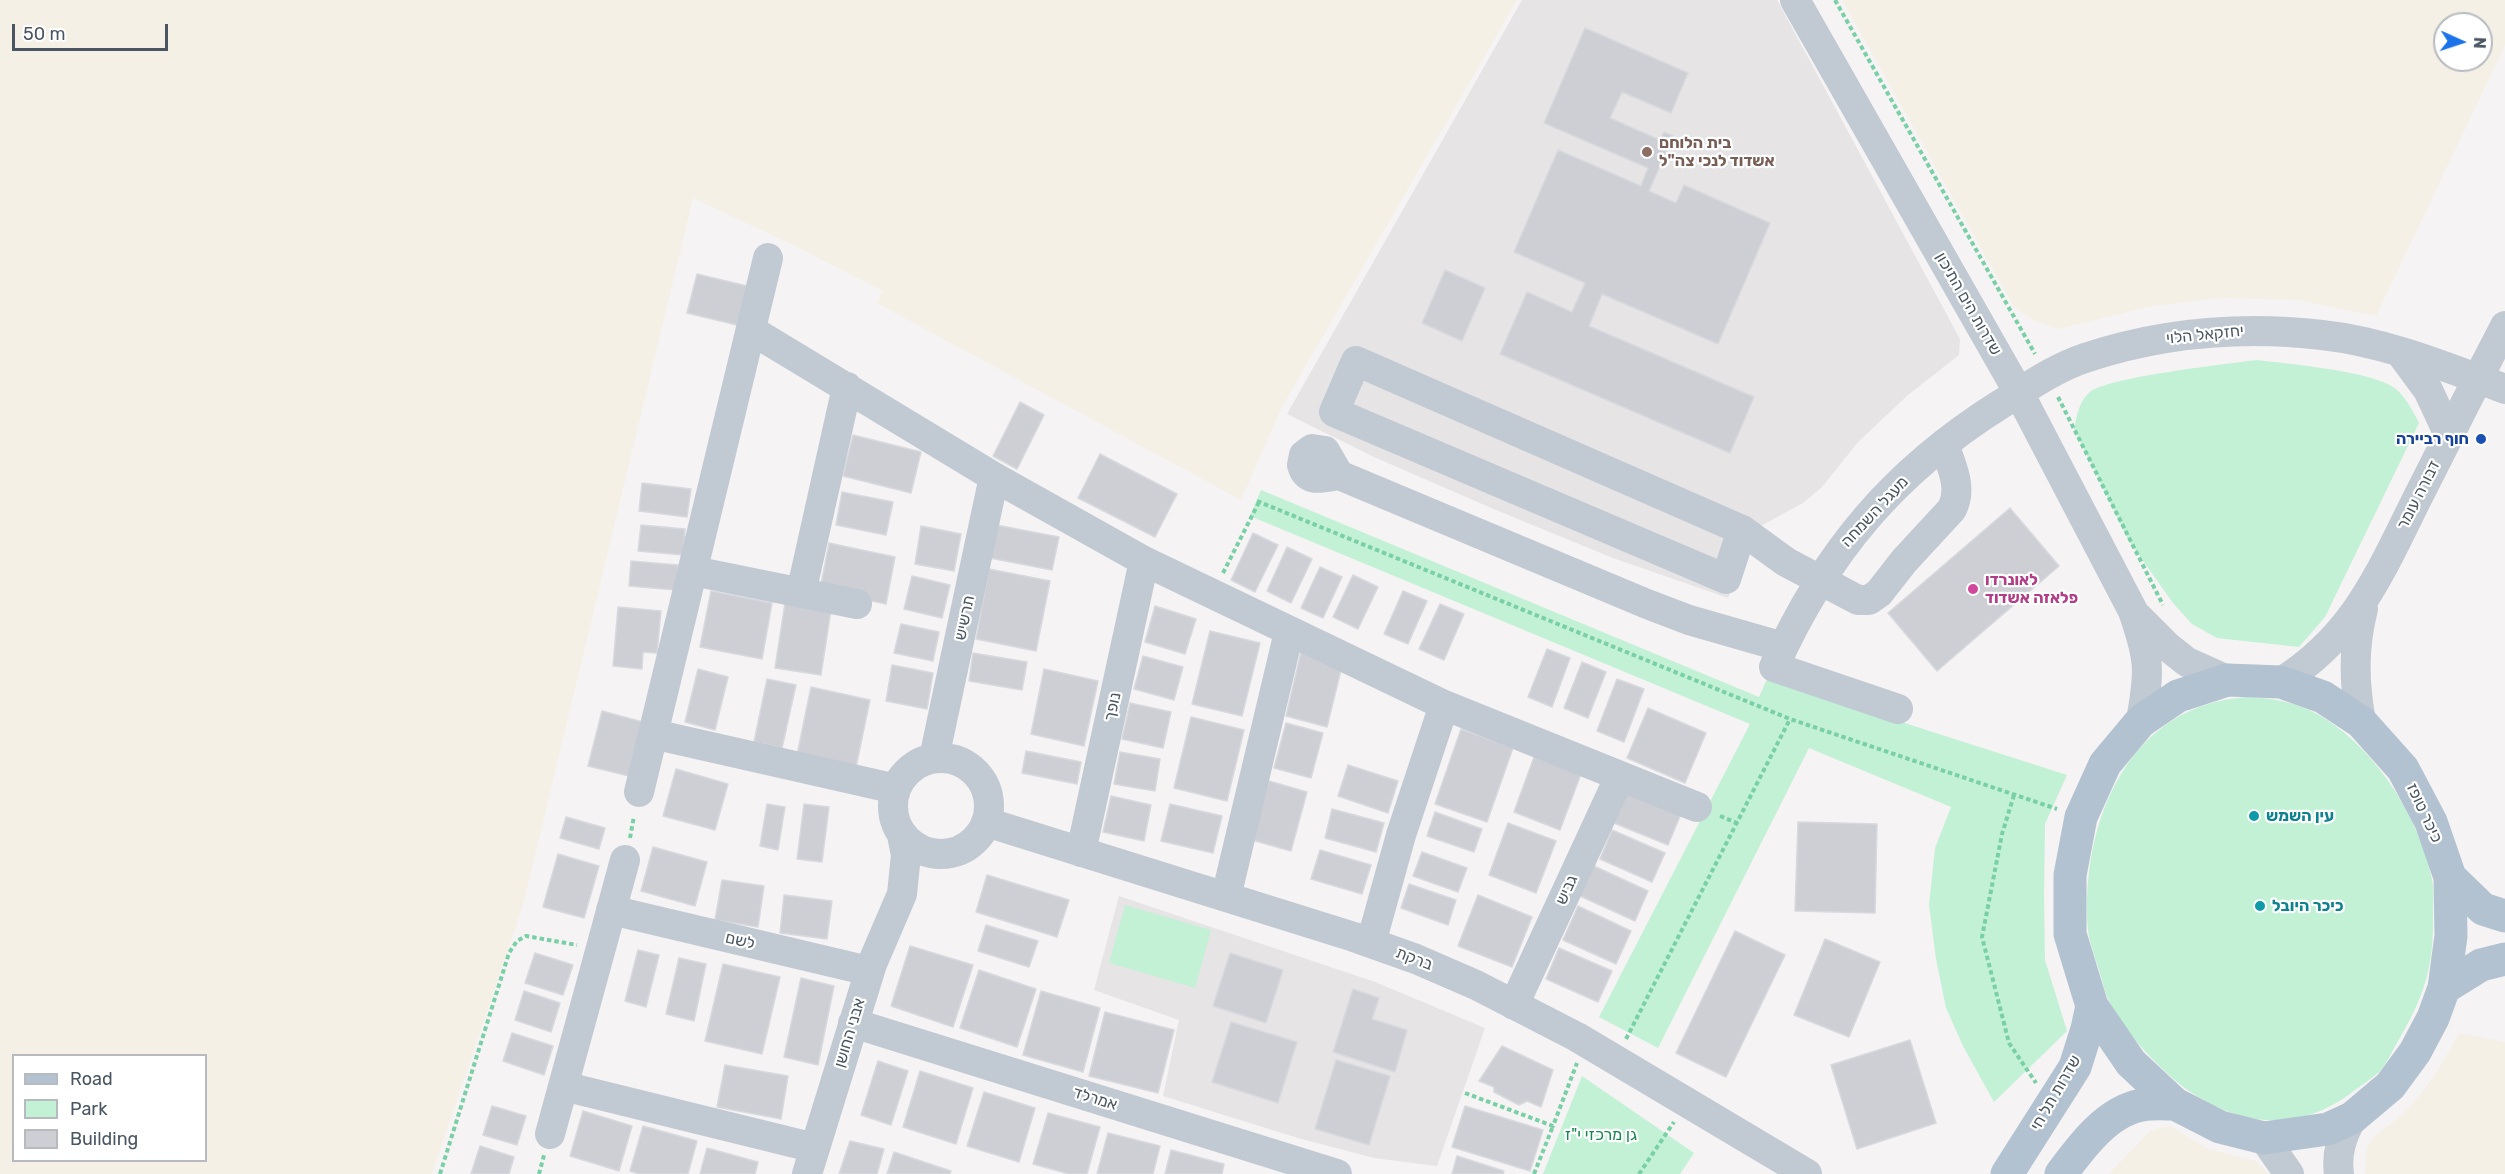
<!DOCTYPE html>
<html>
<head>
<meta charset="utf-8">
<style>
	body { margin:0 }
	#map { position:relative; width:2505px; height:1174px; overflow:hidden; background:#f5f3f3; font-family:Rubik,sans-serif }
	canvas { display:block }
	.legend { position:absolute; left:12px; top:1054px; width:195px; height:108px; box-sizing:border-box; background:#fff; border:2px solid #b7bbc0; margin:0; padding:8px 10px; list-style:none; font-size:18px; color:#4a5661 }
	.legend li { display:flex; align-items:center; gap:12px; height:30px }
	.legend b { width:30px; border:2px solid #b7bbc0 }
	.north { position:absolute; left:2433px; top:12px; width:60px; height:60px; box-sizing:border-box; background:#fff; border:2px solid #b7bbc0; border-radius:50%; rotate:93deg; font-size:16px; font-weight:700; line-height:24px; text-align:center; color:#4a5661 }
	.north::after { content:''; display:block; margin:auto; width:21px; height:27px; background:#1a73e8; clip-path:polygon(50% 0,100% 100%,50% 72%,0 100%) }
	.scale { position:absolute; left:12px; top:24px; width:156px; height:27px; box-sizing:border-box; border:3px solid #4a5661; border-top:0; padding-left:8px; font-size:18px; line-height:21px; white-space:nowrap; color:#4a5661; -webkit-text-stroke:4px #fff; paint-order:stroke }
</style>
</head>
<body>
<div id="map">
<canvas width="2505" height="1174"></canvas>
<ul class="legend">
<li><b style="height:8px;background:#b3c2d1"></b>Road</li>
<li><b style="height:16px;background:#c3f1d5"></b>Park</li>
<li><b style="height:16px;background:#cdcfd5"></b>Building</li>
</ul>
<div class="north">N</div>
<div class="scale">50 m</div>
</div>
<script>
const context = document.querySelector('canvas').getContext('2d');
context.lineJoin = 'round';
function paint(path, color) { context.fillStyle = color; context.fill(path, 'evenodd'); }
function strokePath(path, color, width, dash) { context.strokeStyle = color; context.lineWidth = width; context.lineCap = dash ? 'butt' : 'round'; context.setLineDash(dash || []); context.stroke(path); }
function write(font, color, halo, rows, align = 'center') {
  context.font = font + ' Rubik,"Noto Sans Hebrew",sans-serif'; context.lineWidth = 4.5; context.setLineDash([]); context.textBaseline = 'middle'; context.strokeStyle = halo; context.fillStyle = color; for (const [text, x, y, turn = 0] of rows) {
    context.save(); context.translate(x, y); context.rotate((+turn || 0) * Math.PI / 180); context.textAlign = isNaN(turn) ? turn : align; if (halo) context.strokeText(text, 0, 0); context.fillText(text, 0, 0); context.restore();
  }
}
const education = new Path2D(`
	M1522,0H1777L1960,339L1959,355L1908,395L1858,442L1822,487L1803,503L1757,528L1728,598L1613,558L1496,510L1374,457L1287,414Z
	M1119,896L1375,982L1485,1028L1437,1166L1374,1158L1298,1138L1163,1096L1179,1020L1094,990Z`);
const green = new Path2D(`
	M2257,360C2288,364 2374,371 2396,389C2406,398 2413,411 2419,423L2325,617L2299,647L2217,638L2192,624L2173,603L2129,541L2074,429C2077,415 2079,401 2090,392C2108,377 2227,364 2257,360Z
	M1261,490L1759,697L1767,679L2067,775L2045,824L2044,897L2045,960L2067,1031L1994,1102L1963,1046L1946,1008L1936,959L1929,905L1935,848L1951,807L1809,748L1658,1048L1599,1017L1750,724L1250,516Z
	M2253,697C2275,699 2298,703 2317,714C2373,745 2419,816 2432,879C2434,890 2433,903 2433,915C2434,967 2424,997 2398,1041C2392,1051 2387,1064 2379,1072C2371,1079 2363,1084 2355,1090C2330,1110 2298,1123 2265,1120C2229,1117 2194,1098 2168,1074C2145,1053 2122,1027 2108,999C2104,990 2102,979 2099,970C2095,957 2089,942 2088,929C2080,821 2130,700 2253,697Z
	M1125,905L1211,930L1195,988L1109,963Z
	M1582,1076L1694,1153L1680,1174H1543Z`);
const sand = new Path2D(`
	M0,0H1517L1282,407L1241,500L877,303L883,291L789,243L693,198L523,905L432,1174H0ZM14,1056H206V1160H14Z
	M1842,0H2505V45L2376,316L2298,300L2223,298L2153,306L2058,329L2033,320L2014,307ZM2445,24H2481V60H2445Z
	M2459,1033L2505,1042V1174H2365C2366,1166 2365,1154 2368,1147C2375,1131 2393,1124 2405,1112C2428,1088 2444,1062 2459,1033Z
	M2170,1126L2208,1149L2255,1161L2269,1174H2109L2150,1131Z`);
const building = new Path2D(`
	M1585,28L1688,73L1671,113L1622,92L1610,118L1660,140L1664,132L1673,136L1649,191L1676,203L1684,185L1770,223L1718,344L1602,294L1589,326L1754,397L1730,453L1500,354L1527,292L1572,312L1585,283L1514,252L1558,150L1641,186L1648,168L1544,123Z
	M1445,270L1485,288L1462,341L1422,323Z
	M697,274L747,286L737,325L687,313Z
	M1020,402L1044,415L1017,469L993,456Z
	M853,435L921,452L911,493L843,476Z
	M1100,454L1177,494L1155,537L1078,498Z
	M642,483L691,489L687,517L639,511Z
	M842,492L893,502L886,535L836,525Z
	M2010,508L2059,566L1937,671L1888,613Z
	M641,525L685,529L683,555L638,551Z
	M996,525L1059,537L1052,570L990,558Z
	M921,526L961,534L954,571L915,564Z
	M1253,533L1278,545L1255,592L1231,580Z
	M829,543L895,557L886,604L820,590Z
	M1287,547L1312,559L1291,603L1267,591Z
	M631,561L678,565L676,590L629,586Z
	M1320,567L1342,577L1323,618L1301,608Z
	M989,569L1050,581L1036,651L976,639Z
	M1353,575L1378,587L1358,629L1333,617Z
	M912,576L950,585L942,618L904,609Z
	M711,591L772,603L762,659L700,647Z
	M1403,591L1427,601L1408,644L1384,634Z
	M785,603L831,610L821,675L775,668Z
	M1440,604L1464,614L1444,660L1419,649Z
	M1155,606L1196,619L1185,654L1145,642Z
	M618,607L661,611L657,653L643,652L642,669L613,666Z
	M901,624L939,632L933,661L894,653Z
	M1210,631L1260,643L1242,716L1192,704Z
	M1547,649L1570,658L1552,707L1528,697Z
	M1301,652L1343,662L1327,727L1286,716Z
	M973,653L1027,662L1022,690L969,681Z
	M1143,656L1183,667L1174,700L1134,689Z
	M1582,662L1606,672L1588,718L1564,708Z
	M892,665L933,673L927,709L886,701Z
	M698,669L728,677L715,730L685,722Z
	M1044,669L1098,681L1084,746L1031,734Z
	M767,679L796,685L782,748L754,742Z
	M1617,679L1644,689L1624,742L1597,731Z
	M811,687L870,700L856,767L797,755Z
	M1130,703L1171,712L1163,748L1122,739Z
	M1648,708L1706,733L1685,783L1627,758Z
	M602,711L650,724L637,778L588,766Z
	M1191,717L1244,730L1227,801L1174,788Z
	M1286,723L1323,733L1311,778L1274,768Z
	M1461,729L1513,748L1487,822L1435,804Z
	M1026,751L1081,762L1077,784L1022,773Z
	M1120,752L1160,759L1155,791L1114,784Z
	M1534,757L1581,774L1560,830L1514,812Z
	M1348,765L1398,781L1388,813L1338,796Z
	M676,769L728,784L715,830L663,816Z
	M1269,781L1307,792L1291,851L1252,840Z
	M1627,792L1681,814L1668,845L1614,823Z
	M1111,796L1151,805L1144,841L1103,832Z
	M767,804L785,807L778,850L760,846Z
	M804,804L829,807L822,862L797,859Z
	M1170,804L1222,816L1213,853L1161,841Z
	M1332,809L1384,823L1376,852L1325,838Z
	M1435,812L1482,829L1474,852L1427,836Z
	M566,817L605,828L599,849L560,838Z
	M1798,822L1877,824L1875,913L1795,911Z
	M1508,823L1556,841L1536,893L1489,875Z
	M1612,830L1665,853L1652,882L1600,859Z
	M653,847L707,862L695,906L641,891Z
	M1320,850L1371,865L1362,894L1311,879Z
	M1422,852L1467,868L1458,892L1413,876Z
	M558,854L599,866L584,918L543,907Z
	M1594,866L1648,891L1635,921L1580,896Z
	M987,875L1069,900L1057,937L976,912Z
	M722,880L764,886L758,927L715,920Z
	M1409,884L1456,900L1448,925L1401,908Z
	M784,895L832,901L827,939L780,933Z
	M1478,895L1532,917L1512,967L1458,946Z
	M1578,906L1631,931L1616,964L1563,940Z
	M986,925L1038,941L1029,967L978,951Z
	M1735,931L1785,955L1726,1077L1676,1053Z
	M1825,939L1880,962L1849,1037L1794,1015Z
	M910,946L973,965L953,1027L891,1006Z
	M1559,948L1612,971L1598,1002L1546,979Z
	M638,950L659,955L646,1007L625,1001Z
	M535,953L573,965L563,995L525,983Z
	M1230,953L1283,970L1266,1023L1213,1006Z
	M679,958L706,964L694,1021L666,1014Z
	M723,964L780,977L762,1054L705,1041Z
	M979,970L1036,989L1017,1047L960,1028Z
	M801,978L834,986L818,1065L784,1057Z
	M1353,989L1379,998L1372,1019L1407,1030L1395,1072L1333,1052Z
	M524,991L560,1003L551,1032L515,1020Z
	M1041,991L1100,1008L1083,1072L1023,1055Z
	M1105,1012L1174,1030L1158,1093L1089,1076Z
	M1231,1022L1297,1042L1278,1103L1212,1082Z
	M512,1033L553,1046L544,1075L503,1061Z
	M1910,1040L1936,1123L1857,1149L1831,1065Z
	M1502,1046L1553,1070L1541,1107L1527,1101L1519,1105L1494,1092V1087L1479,1081Z
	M1336,1060L1390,1076L1369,1145L1315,1129Z
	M878,1061L908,1071L891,1125L861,1115Z
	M725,1065L788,1076L781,1119L717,1107Z
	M920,1071L973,1088L956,1144L903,1127Z
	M984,1092L1035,1108L1019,1162L967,1146Z
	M492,1106L526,1116L517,1145L483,1135Z
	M1465,1106L1543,1130L1530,1171L1452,1147Z
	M583,1111L632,1126L619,1171L570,1156Z
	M1048,1113L1100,1127L1087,1174H1069L1033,1164Z
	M643,1126L697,1141L688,1174H639L630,1171Z
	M1108,1133L1160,1146L1153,1174H1097Z
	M850,1141L884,1149L877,1174H839Z
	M480,1146L514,1157L509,1174H471Z
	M707,1148L758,1162L755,1174H700Z
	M1171,1150L1224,1164L1222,1174H1165Z
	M894,1152L951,1171L950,1174H887Z
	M1457,1156L1504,1171L1503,1174H1452Z`);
const path = new Path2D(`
	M1835,0L2035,354
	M2058,397L2163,605
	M1257,501L1790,719L2057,809
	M1223,573L1259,502
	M2014,795L2002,834L1982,937L2009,1043L2036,1083
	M1720,816L1737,823
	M630,838L634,816
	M1626,1039L1790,719
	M1465,1093L1553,1126L1577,1063
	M440,1174L509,953L517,941L526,936L577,945
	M539,1174L544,1155
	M1534,1174L1553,1126
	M1639,1174L1674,1122`);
const minor = new Path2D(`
	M1795,0L2019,393L2133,611C2150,660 2150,670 2141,721
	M751,330L994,477L1144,561L1444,705L1697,807
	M2400,352L2428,390L2449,435
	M1339,475L1325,451L1312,449L1304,455L1302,465C1307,484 1324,477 1339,475L1647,604L1689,620L1783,647
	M1742,530L1726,579L1334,412L1356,361L1742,530L1786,562L1858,600H1869L1879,593L1904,561L1952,509C1963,487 1951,466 1944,444
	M693,571L857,604
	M801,593L847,387
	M2138,617L2168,647L2187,662L2227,680
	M2281,682C2359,633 2382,567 2422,489C2449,435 2477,380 2505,326
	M1898,709L1774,667C1826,552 1894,471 2001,404C2028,387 2055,368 2085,358C2161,333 2243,326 2322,335C2386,342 2446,367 2505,389
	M2361,722C2354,682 2353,648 2363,609
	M653,734L896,789
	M934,758L994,477
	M893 806a48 48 0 1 1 96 0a48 48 0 1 1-96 0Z
	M639,792L768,258
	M986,822L1354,937L1416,959L1476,985L1577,1037L1807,1174
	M1081,852L1144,561
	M1226,897L1289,632
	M611,910L869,971
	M1371,943L1401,835L1444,705
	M1514,1005L1620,776
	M853,1023L1337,1174
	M563,1086L815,1148
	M550,1134L625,860
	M2264,1138L2289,1174
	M807,1174L872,964L902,894L906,855L902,835
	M2339,1174C2336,1153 2342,1136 2352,1118`);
const major = new Path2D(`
	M2227,680L2281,682L2323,697L2361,722L2403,769L2431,822L2450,877L2451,936L2444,988L2433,1018L2415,1052L2390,1086L2352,1118L2328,1129L2264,1138L2220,1127L2175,1104L2131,1063L2092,1006L2070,934V875L2081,817L2105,764L2141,721L2178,696Z
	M2450,877L2483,909L2505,916
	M2444,988L2481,965L2505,959
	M2007,1174L2075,1067L2087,1029L2092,1006
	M2061,1174C2081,1147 2107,1111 2142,1105C2153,1103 2165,1104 2175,1104`);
const markers = [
	[1647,152,6,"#8d6e63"],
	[2481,439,6,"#1a4fb4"],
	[1973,589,6,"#d1479c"],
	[2254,816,6,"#0f9aa8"],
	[2260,906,6,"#0f9aa8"]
];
const educationNames = [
	["בית הלוחם",1659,143],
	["אשדוד לנכי צה\"ל",1659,161]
];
const streetNames = [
	["שדרות הים התיכון",1968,304,60],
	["יחזקאל הלוי",2205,335,-6],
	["דבורה עומר",2419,495,-63],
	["מעגל השמחה",1875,512,-47],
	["תרשיש",965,618,-78],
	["נופך",1113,707,-78],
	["כיכר טופז",2424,813,65],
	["גביש",1567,890,-65],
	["לשם",740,941,13],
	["ברקת",1414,959,21],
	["אבני החושן",850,1033,-73],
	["שדרות תל חי",2056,1093,-60],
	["אמרלד",1095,1099,17]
];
const transitNames = [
	["חוף רביירה",2469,439]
];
const hotelNames = [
	["לאונרדו",1985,580],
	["פלאזה אשדוד",1985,598]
];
const cultureNames = [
	["עין השמש",2266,816],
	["כיכר היובל",2272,906]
];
const parkNames = [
	["גן מרכזי י\"ז",1601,1135]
];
paint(education, '#e6e4e5');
paint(green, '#c3f1d5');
paint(sand, '#f5f0e5');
paint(building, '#cdcfd5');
strokePath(building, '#d7d9de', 1.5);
strokePath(path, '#7ad0a6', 4, [4.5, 3]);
strokePath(minor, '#c1cad2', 30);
strokePath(major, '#b3c2d1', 33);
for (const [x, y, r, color] of markers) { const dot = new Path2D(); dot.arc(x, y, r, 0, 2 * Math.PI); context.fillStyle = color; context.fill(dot); strokePath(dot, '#fff', 2); }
write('bold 16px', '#785e54', '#fff', educationNames, 'left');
write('16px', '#4a5661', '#fff', streetNames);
write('bold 16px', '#164399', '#fff', transitNames, 'right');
write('bold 16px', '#b23c85', '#fff', hotelNames, 'left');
write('bold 16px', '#0d838f', '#fff', cultureNames, 'left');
write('16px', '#17864f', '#fff', parkNames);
</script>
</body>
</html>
